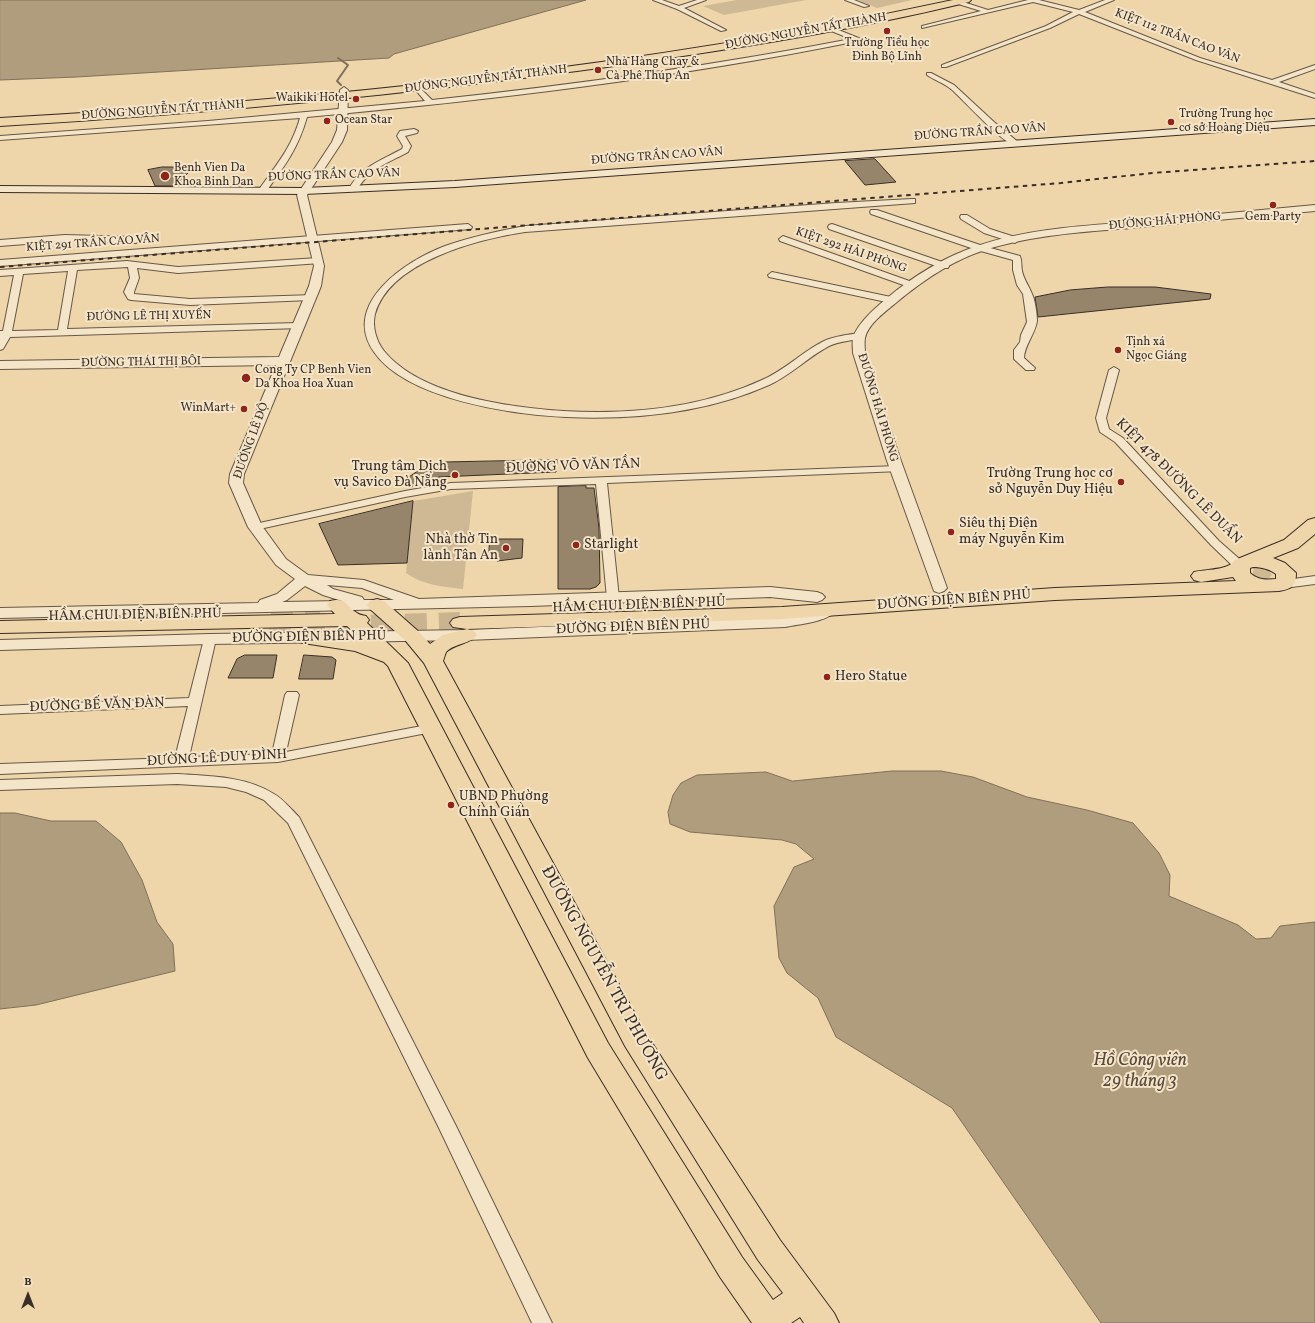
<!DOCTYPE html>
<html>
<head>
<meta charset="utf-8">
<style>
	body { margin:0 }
	#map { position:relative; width:1315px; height:1323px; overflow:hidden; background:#eed6aa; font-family:Vollkorn,serif }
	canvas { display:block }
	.north { position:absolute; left:8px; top:1275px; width:40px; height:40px; -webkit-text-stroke:3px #f4e4c8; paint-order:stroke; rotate:0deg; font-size:11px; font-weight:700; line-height:16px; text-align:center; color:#392d27 }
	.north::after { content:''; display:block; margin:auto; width:14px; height:18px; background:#392d27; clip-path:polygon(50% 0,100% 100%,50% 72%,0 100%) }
</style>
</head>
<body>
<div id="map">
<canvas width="1315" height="1323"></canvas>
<div class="north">B</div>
</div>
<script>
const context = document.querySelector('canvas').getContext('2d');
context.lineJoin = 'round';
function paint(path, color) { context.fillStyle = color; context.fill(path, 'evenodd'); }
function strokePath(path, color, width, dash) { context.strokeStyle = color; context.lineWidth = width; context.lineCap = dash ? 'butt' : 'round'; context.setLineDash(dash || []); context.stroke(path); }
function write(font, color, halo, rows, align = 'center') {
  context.font = font + ' Vollkorn,serif'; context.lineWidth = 4; context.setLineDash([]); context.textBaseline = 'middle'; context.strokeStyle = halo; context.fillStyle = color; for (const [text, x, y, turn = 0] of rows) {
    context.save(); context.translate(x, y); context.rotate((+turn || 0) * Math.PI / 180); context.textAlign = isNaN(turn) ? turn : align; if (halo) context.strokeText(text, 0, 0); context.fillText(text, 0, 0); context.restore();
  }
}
const green = new Path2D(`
	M737,0H806L724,15L703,6Z
	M858,0H912L877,8Z
	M473,491L463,589C444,587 422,585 406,573L413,501Z
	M1254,569C1261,567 1269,568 1272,575L1268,579L1258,577L1253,574V571Z`);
const water = new Path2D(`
	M0,0H586L394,54L389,58L77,77L0,80Z
	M892,771H941L973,777L1027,797L1087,810L1133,823L1159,853L1170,875L1169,896L1238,925L1256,939L1271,938L1280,926L1315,922V1323H1101L952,1108L836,1037L818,998L787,973L779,958L774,906L794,867L814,859L796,844L782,840L690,832L670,824L668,812L673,795L681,783L697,775L766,772L792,781Z
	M0,813H15L51,821H96L121,842L142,880L157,922L173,944L175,971L36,1005L0,1009Z`);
const stream = new Path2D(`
	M338,58L348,65L337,81L341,85`);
const building = new Path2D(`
	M875,159L896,182L865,185L845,161Z
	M162,167H194L175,186H155L148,170Z
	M1108,287H1155L1211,294L1210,299L1038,317L1035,297L1070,290Z
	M557,460L556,472L439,477L428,482L411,487L406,479L428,464L446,462Z
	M586,486V488H594L599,528L600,583L596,587L590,589H558V487Z
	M413,501L407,563L338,565L319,524Z
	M490,539H523L522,558L497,561V557L489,558Z
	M245,655H277L273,678H228L237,659Z
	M304,655L332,657L336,660L333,679H299Z`);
const primaryTunnel = new Path2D(`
	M271,613H320
	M269,629L460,623`);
const minor = new Path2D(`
	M653,0H662L679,6L697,0H706L684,8L726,30L721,31L677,9Z
	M845,0H854L869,6L864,7Z
	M957,0L988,10L1028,0H1039L1079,10L1105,0H1114L1085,12L1200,58L1272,80L1315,65V69L1279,82L1315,94V98L1196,60L1079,14L1050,28L946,67H942V65L1046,26L1073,12L1033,2L922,28V26L981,11L955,3L954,2Z
	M821,23L861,39L858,41C676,78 492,100 307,117C298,149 284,167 265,193H262L258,191C276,165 291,149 300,118L0,140V136L208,121L425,101L414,88L417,86L419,87L432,100C572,85 712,66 851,39L819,26L818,25Z
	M927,73H931L954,85L994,122L1018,142V146C1006,148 962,98 951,89C944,83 934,80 927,75Z
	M414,129L418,131L417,133L405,136L411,146L408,152C386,164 370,168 356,191H350L349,189C360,167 382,160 402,149L403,146L397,136L400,131Z
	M912,199H915V203L525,232C479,239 390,261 375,314C372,326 376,341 384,351C421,396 508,407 563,411C629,415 701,408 762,380C785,370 802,352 824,341C835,336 847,335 859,333L864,336L862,338C851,341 840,341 829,346C808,357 791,375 769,385C706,413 634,420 566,417C513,415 406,399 374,352C341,304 405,261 445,246C471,237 498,231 525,226L836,203Z
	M871,210H877L983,246L1020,256C1022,261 1021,266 1022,271C1024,280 1029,286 1032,294C1035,300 1037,314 1037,321C1036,332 1024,346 1024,358L1035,368L1034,370H1026L1014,359V350L1020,342L1021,335L1027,322L1023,294L1017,285L1013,270V260L977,250L871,214L870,212Z
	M961,215H967L990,229L1018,238L1019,240L1015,243L984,233L961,219L960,217Z
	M468,224L472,227L471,229L0,266V260Z
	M832,224L948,264L949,266L948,268H942L829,229L828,227L829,225Z
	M65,235L136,237L140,240L136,243L65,241L0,246V240Z
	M783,236L915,283L917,285L915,287H909L780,241L779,239Z
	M318,258L322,261L321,263L178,273L137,268L139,278L134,292V294L190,299L314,295L316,297L314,299L311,300L190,305L131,300L128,299L124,292L130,278L128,267L77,270L67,329L298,323L301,324L303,326L301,328L10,337L3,349L0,350V331H3L14,275L0,276V270L127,261L178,267ZM68,271L58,330L12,331L23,274Z
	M772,272L891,297L896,300L891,303L769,277L768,275Z
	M1114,367L1119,370L1106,418L1109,429L1123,438L1219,541L1244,563L1246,566L1244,569H1236L1211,545L1115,442L1100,432L1096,418L1109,370Z
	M897,466L902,469L901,471L607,483L619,598L617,601H609L607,598L596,484L451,489L405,497L255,530L251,529L249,527L251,525L255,524L405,491L451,483Z
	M210,635L215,636L216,639L189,757L272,754L285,695L287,692H297L299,695L286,752L432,724L437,725L439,728L437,731L432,732L278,762L0,774V764L175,758L188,706L0,714V706L189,698L204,639L205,636Z
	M177,774C209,776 246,776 274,794C283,799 291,809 299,817L457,1128L552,1323H532L439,1128L288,823L264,800L246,792L226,787L177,784L0,790V780Z`);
const tertiary = new Path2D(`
	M344,87L348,90L347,130L342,142L307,195L324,266L321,286L244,474L243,483L262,526L286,559L308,575L364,580L419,599L770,587L817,592L822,594L825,597L822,600L817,602L770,597L531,606L0,618V608L258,603L260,600L277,594L295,579L276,565L248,527L229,483L230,474L276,365L0,369V361L279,357L309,286L314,266L297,195L332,142L337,130L340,90ZM327,585L362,588L394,600H364L362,597L333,589ZM305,586L323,595L342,601L282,602L287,600Z
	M1315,205V211C1254,217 1192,222 1131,228C1083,232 1032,235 985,250C953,260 922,281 897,302C886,311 868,324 865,338C864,343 865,348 865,353L901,461L947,588L944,591L939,593L934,591L887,461L853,353C853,348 852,343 853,338C857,324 875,308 886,299C912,277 944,257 977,246C1026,229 1080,226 1132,222C1193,216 1254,211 1315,205Z
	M1315,576V584L1284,588L1279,587L1277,584L1279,581Z
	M829,605L834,607L837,610C828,622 799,624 785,627L467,640L210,644L0,650V640L210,634L467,630L785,617L806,614Z`);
const secondary = new Path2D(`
	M1315,119V125L455,187L304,194L0,192V186L304,188L455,181Z`);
const primary = new Path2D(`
	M953,0H971L969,2C850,31 728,50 607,67C405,95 203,114 0,126V118C319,100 640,68 953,0Z
	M1315,518V534L1298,548L1273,558L1285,563L1296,573C1296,586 1292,589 1279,591L1055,600L782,619L467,629L474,631L477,635C471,644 455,643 446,652L443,661L645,1032L780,1240L834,1313L839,1323H804L800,1317L791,1323H752L720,1277L588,1058L388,666L384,662L355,651L303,643L296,641L293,637L296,633L303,631L362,640L347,626L0,633V621L335,614L327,605L330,601C347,597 345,606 357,613C359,615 363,615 366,616L369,620L367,623L408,663L608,1043L742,1257L773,1300L783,1293L758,1260L625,1046L424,663L405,640L370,609L367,605L370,601L377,599L384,601L419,632L430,644L443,635L467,629L453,627L450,623L453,619L460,617L782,607L1055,588L1236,581L1233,577L1201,582L1194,580L1191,576L1194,572C1206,569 1228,571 1235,560L1284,540L1308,520ZM1253,567C1262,567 1269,569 1276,574V579C1266,580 1258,580 1250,573V568Z`);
const rail = new Path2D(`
	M0,267L1061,183L1152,173L1315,161`);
const markers = [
	[887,31,4,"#8f2418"],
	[598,70,4,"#8f2418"],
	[356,99,4,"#8f2418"],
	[327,121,4,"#8f2418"],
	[1171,122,4,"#8f2418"],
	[165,176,5,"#8f2418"],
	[1273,205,4,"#8f2418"],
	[1118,350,4,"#8f2418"],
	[246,378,5,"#8f2418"],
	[244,409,4,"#8f2418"],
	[455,475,4,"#8f2418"],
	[1121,482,4,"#8f2418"],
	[951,532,4,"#8f2418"],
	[576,545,4,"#8f2418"],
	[506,548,4,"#8f2418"],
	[827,677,4,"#8f2418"],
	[451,805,4,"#8f2418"]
];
const farStreetnames = [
	["ĐƯỜNG NGUYỄN TẤT THÀNH",806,32,-10],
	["KIỆT 112 TRẦN CAO VÂN",1177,37,21],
	["ĐƯỜNG NGUYỄN TẤT THÀNH",486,80,-7],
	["ĐƯỜNG NGUYỄN TẤT THÀNH",163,111,-4],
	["ĐƯỜNG TRẦN CAO VÂN",980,133,-4],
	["ĐƯỜNG TRẦN CAO VÂN",657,157,-4],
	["ĐƯỜNG TRẦN CAO VÂN",334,176,-2],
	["ĐƯỜNG HẢI PHÒNG",1165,222,-5],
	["KIỆT 291 TRẦN CAO VÂN",93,244,-4],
	["KIỆT 292 HẢI PHÒNG",851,251,19],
	["ĐƯỜNG LÊ THỊ XUYẾN",149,317,-1],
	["ĐƯỜNG THÁI THỊ BÔI",141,363,-1],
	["ĐƯỜNG HẢI PHÒNG",877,408,73],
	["ĐƯỜNG LÊ ĐỘ",252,441,-70]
];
const farPoinames = [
	["Trường Tiểu học",887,44,"center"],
	["Đinh Bộ Lĩnh",887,58,"center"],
	["Nhà Hàng Chay &",606,63],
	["Cà Phê Thúp An",606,77],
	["Waikiki Hotel",348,99,"right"],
	["Trường Trung học",1179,115],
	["cơ sở Hoàng Diệu",1179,129],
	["Ocean Star",335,121],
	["Benh Vien Da",174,169],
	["Khoa Binh Dan",174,183],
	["Gem Party",1273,218,"center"],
	["Tịnh xá",1126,343],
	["Ngọc Giáng",1126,357],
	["Cong Ty CP Benh Vien",255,371],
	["Da Khoa Hoa Xuan",255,385],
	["WinMart+",236,409,"right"]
];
const poiNames = [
	["Trung tâm Dịch",447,467,"right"],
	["vụ Savico Đà Nẵng",447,483,"right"],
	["Trường Trung học cơ",1113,474,"right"],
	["sở Nguyễn Duy Hiệu",1113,490,"right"],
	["Siêu thị Điện",959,524],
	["máy Nguyễn Kim",959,540],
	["Nhà thờ Tin",498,540,"right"],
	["lành Tân An",498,556,"right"],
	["Starlight",584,545],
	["Hero Statue",835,677],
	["UBND Phường",459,797],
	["Chính Gián",459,813]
];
const streetNames = [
	["ĐƯỜNG VÕ VĂN TẦN",573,467,-2],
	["KIỆT 478 ĐƯỜNG LÊ DUẨN",1178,482,45],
	["ĐƯỜNG ĐIỆN BIÊN PHỦ",954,601,-4],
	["HẦM CHUI ĐIỆN BIÊN PHỦ",639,606,-2],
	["HẦM CHUI ĐIỆN BIÊN PHỦ",135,616,-1],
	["ĐƯỜNG ĐIỆN BIÊN PHỦ",633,628,-2],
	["ĐƯỜNG ĐIỆN BIÊN PHỦ",309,638,-1],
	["ĐƯỜNG BẾ VĂN ĐÀN",97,706,-2],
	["ĐƯỜNG LÊ DUY ĐÌNH",217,759,-3]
];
const nearStreetnames = [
	["ĐƯỜNG NGUYỄN TRI PHƯƠNG",603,974,61]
];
const nearWaternames = [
	["Hồ Công viên",1140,1062],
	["29 tháng 3",1140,1083]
];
paint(green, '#cfb994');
paint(water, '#b09d7d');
strokePath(water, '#80705b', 1);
strokePath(stream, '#80705b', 2);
paint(building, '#97856b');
strokePath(building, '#392d27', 1);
strokePath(primaryTunnel, '#cab490', 22, [22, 12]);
strokePath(minor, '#665748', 2);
strokePath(tertiary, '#665748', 2);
strokePath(secondary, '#392d27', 2);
strokePath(primary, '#392d27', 2);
paint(minor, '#f4e4c8');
paint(tertiary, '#f4e4c8');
paint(secondary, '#f4e4c8');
paint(primary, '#eed6aa');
strokePath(rail, '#392d27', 2, [4.5, 4.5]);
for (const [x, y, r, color] of markers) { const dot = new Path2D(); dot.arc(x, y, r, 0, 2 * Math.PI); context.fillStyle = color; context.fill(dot); strokePath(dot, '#f4e4c8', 1.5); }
write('12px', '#392d27', '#f4e4c8', farStreetnames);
write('12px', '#392d27', '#f4e4c8', farPoinames, 'left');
write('14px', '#392d27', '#f4e4c8', poiNames, 'left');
write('14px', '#392d27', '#f4e4c8', streetNames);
write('17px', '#392d27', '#f4e4c8', nearStreetnames);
write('italic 18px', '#57493c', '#f4e4c8', nearWaternames);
</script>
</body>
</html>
